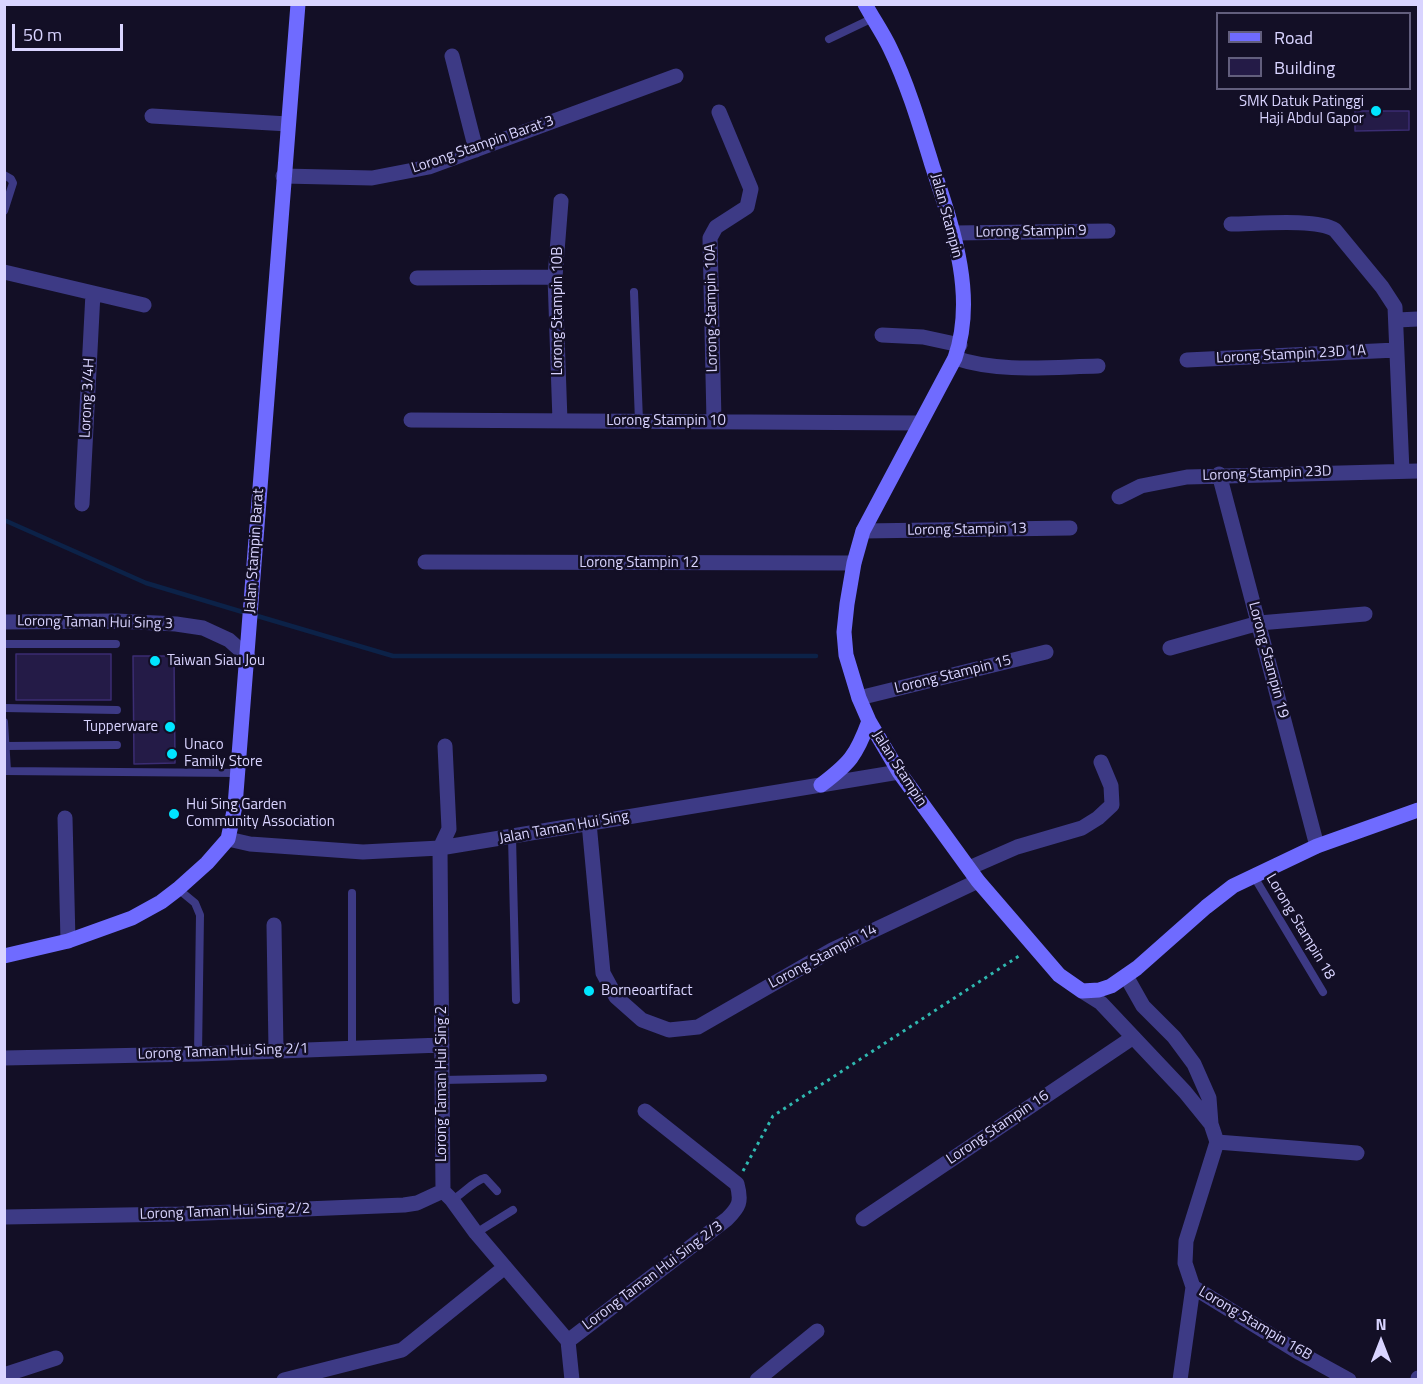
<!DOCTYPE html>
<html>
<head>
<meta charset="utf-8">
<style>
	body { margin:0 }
	#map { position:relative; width:1423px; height:1384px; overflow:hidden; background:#130f26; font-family:"Titillium Web",sans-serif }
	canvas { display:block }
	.frame { position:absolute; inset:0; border:6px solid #d9d4ff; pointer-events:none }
	.legend { position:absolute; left:1216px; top:12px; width:195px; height:78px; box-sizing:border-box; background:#130f26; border:2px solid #625e7d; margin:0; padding:8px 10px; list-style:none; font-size:18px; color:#d9d4ff }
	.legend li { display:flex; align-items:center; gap:12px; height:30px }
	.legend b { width:30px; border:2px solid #625e7d }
	.north { position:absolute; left:1351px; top:1312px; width:60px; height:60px; -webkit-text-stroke:4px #130f26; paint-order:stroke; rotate:0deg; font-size:16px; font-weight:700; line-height:24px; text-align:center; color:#d9d4ff }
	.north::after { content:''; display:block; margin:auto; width:21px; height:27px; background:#d9d4ff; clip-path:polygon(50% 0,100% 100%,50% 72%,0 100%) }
	.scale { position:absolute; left:12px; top:24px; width:111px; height:27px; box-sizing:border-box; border:3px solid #d9d4ff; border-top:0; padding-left:8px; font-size:18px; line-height:21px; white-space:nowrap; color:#d9d4ff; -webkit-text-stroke:4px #130f26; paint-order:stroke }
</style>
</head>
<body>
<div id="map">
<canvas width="1423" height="1384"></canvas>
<div class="frame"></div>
<ul class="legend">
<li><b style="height:8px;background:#6f6bff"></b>Road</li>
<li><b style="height:16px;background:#241b47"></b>Building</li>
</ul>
<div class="north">N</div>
<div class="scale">50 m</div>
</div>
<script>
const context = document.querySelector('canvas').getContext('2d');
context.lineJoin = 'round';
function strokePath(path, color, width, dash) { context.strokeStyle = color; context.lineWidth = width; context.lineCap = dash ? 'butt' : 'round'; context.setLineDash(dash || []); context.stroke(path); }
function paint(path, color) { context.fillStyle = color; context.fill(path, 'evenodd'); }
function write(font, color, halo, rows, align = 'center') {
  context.font = font + ' "Titillium Web",sans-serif'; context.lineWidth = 5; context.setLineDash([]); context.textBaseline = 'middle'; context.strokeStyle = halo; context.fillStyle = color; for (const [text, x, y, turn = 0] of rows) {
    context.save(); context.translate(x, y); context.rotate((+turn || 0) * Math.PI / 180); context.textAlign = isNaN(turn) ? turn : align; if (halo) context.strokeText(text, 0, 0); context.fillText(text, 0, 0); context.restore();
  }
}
const stream = new Path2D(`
	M4,520L146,583L246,613
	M254,615L393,656H816`);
const building = new Path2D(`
	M1355,111H1409V130L1355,131Z
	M16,654H111V700H16Z
	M133,656H174L175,763L134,764Z`);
const path = new Path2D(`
	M743,1171L773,1116L1022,954`);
const lane = new Path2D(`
	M829,39L873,18
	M4,175L11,179L13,183L4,211
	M634,292L639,421
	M4,644H116
	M4,708L117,710
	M4,722L7,771
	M6,746L117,745
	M4,771L238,773
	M512,837L516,1000
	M1253,875L1323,992
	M178,889L195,903L200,915L198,1054
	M352,1047V893
	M442,1080L543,1078
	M452,1200C463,1194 473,1181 485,1178L497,1191
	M476,1233L513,1210`);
const street = new Path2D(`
	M452,56L476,150
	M152,116L288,124
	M283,176L372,178L429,167L676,76
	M1231,224C1255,224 1317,218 1335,230L1382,287L1395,307L1402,471
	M954,233L1108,231
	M4,272L144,305
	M417,278L555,277
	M1397,320L1418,319
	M882,335L923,337L960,345
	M955,358C999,373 1051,367 1098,366
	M1187,360L1396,350
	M411,420L920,423
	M560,421L555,277L561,201
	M714,421L710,238L716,227L747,207L751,189L719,112
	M1219,474L1317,846
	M1119,497L1141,486L1187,477L1418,471
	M82,504L93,293
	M863,531L1070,528
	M425,562L854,563
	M4,622L116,621L176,624L203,628L229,640L248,657
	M1170,648L1259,623L1365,614
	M859,698L1046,652
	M445,746L449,829L440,848L443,1191L452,1200L476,1233L568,1341L572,1380
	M65,818L68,941
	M589,823L603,973L616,997L642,1020L669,1030L698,1027L832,950L978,881
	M228,839L250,844L363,852L440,848L899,772
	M969,868L1017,847L1082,828L1098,818L1112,805L1111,786L1101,762
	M274,925L276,1050
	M1126,976L1143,1006L1174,1037L1194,1064L1209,1098L1211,1124
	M1082,991L1101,1003L1185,1092L1211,1124L1217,1142L1186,1241L1185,1263L1193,1287L1180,1380
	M4,1058L198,1054L442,1045
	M1217,1142L1357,1153
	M4,1217L182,1214L404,1205L417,1203L443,1191
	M863,1219L1132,1038
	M1193,1287L1300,1353L1349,1380
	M568,1341L727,1219C739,1207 742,1202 737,1184L645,1111
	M4,1375L56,1358
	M284,1380L402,1350L505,1267
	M757,1380L817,1331
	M1418,1380V1378`);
const secondary = new Path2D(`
	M865,4C873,19 883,33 890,48C908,85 920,126 932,165C952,226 977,295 955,358L863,531L854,563L847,604L844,632L846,655L859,698L869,721L899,772L978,881L1059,975L1082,991L1099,990L1111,986L1137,968L1206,907L1233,886L1317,846L1418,810
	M821,785C850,763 856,756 869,721
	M4,956L68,941L132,918L161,902L178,889L207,863L228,839L235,806L298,4`);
const markers = [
	[1376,111,6,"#00e5ff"],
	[155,661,6,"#00e5ff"],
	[170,727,6,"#00e5ff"],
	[172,754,6,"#00e5ff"],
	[174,814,6,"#00e5ff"],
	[589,991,6,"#00e5ff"]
];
const poiNames = [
	["SMK Datuk Patinggi",1364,102,"right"],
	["Haji Abdul Gapor",1364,119,"right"],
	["Taiwan Siau Jou",167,661],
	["Tupperware",158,727,"right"],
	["Unaco",184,745],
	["Family Store",184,762],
	["Hui Sing Garden",186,805],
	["Community Association",186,822],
	["Borneoartifact",601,991]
];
const streetNames = [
	["Lorong Stampin Barat 3",483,145,-19],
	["Jalan Stampin",946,216,75],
	["Lorong Stampin 9",1031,232,-1],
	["Lorong Stampin 10A",712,308,-91],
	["Lorong Stampin 10B",558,311,-90],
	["Lorong Stampin 23D 1A",1291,355,-3],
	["Lorong 3/4H",88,398,-87],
	["Lorong Stampin 10",666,421],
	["Lorong Stampin 23D",1267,474,-2],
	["Lorong Stampin 13",967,530,-1],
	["Jalan Stampin Barat",255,551,-86],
	["Lorong Stampin 12",639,563],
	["Lorong Taman Hui Sing 3",95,623,1],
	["Lorong Stampin 19",1268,660,75],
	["Lorong Stampin 15",953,675,-14],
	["Jalan Stampin",899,769,57],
	["Jalan Taman Hui Sing",564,828,-10],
	["Lorong Stampin 18",1300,927,59],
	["Lorong Stampin 14",823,957,-28],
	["Lorong Taman Hui Sing 2/1",223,1052,-2],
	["Lorong Taman Hui Sing 2",442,1084,-90],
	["Lorong Stampin 16",998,1128,-34],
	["Lorong Taman Hui Sing 2/2",225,1212,-2],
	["Lorong Taman Hui Sing 2/3",653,1276,-37],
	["Lorong Stampin 16B",1255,1324,31]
];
strokePath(stream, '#0c2248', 4.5);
paint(building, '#241b47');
strokePath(building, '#3b2d73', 1.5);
strokePath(path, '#2fb8b0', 3, [3, 4.5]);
strokePath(lane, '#3d3a85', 8);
strokePath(street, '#3d3a85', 15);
strokePath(secondary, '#6f6bff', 15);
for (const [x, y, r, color] of markers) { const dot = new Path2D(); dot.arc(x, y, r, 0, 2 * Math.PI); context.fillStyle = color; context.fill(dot); strokePath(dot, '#130f26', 2); }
write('15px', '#d9d4ff', '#130f26', poiNames, 'left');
write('15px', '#d9d4ff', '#130f26', streetNames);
</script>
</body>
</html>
